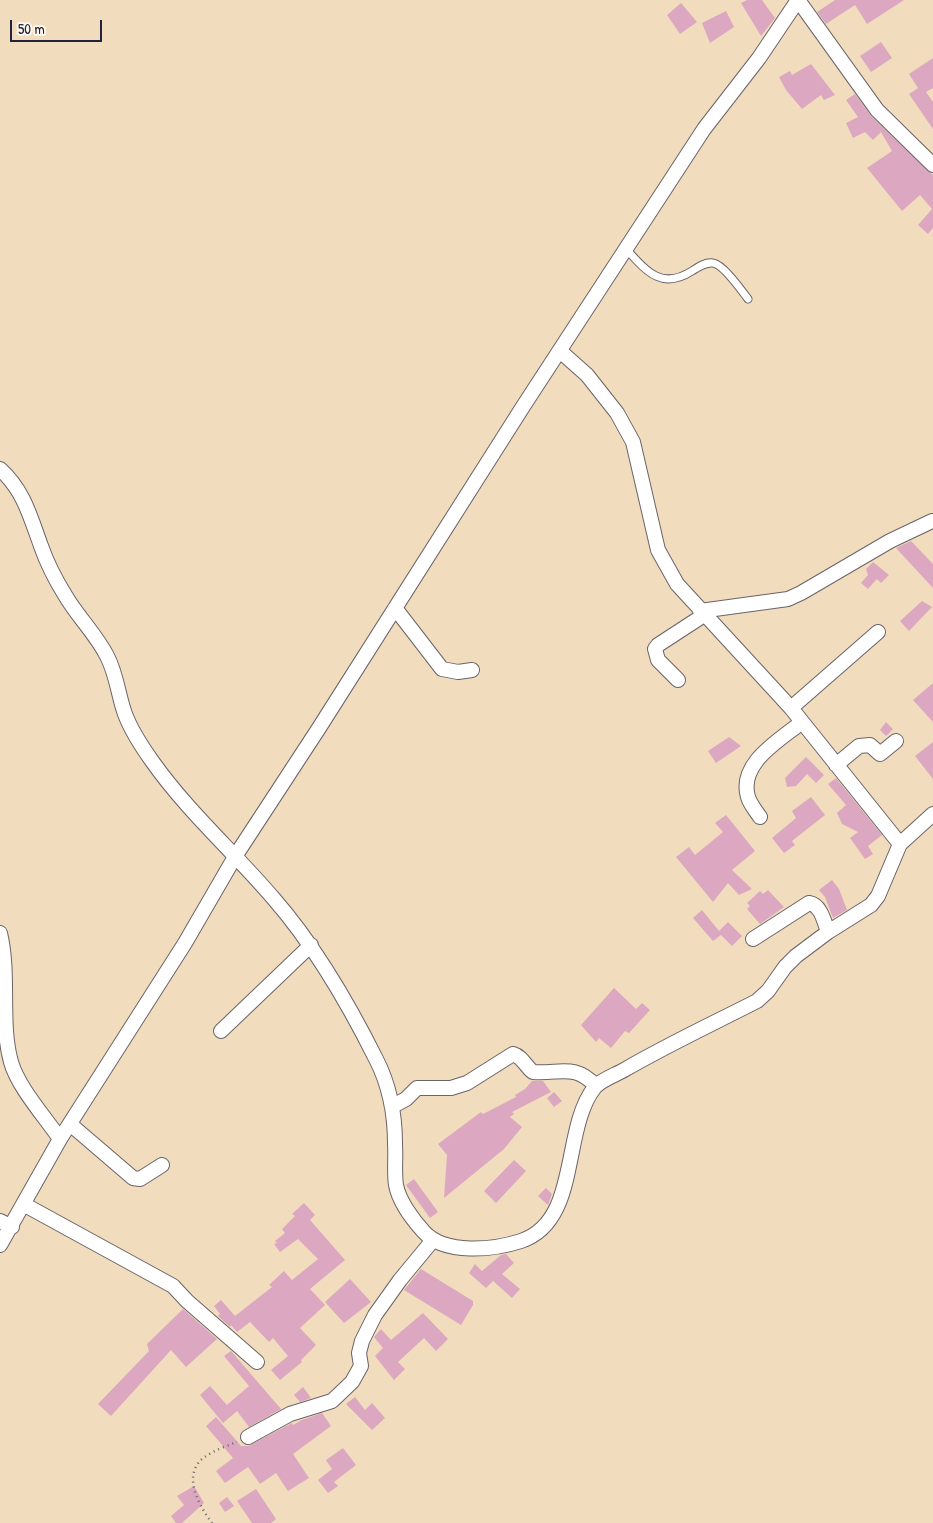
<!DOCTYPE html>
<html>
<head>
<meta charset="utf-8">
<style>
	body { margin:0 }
	#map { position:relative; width:933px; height:1523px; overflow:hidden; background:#f1ddbd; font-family:"Patrick Hand",sans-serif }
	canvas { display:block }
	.scale { position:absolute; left:10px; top:20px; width:92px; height:22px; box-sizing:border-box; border:2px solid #22223b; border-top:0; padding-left:6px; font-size:15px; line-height:18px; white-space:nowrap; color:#22223b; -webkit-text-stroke:4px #fbf7ec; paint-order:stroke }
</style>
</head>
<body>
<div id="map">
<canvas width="933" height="1523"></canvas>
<div class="scale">50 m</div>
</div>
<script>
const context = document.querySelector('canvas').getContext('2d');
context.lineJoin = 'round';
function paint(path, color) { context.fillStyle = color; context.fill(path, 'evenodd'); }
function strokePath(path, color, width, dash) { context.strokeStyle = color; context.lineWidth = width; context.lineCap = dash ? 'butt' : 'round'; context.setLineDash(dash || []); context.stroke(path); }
const building = new Path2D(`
	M747,0H762L775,18L761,36L741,3Z
	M835,0H904L867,24L855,5L826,24L817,12Z
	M681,3L697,22L680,34L667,15Z
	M726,11L734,27L710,43L702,23Z
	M881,42L892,58L871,72L860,56Z
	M933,58V88L926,92L933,102V129L909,94L918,88L909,74Z
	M811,64L835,95L824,100L821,95L802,109L786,90L779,77L790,71L792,75Z
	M855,94L871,116L933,175V228L928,234L918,225L932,209L920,195L902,211L867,168L892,151L881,132L873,140L865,132L853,138L846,123L858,117L846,100Z
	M911,541L933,564V588L896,548Z
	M873,562L889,575L881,583L877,579L868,589L861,583L868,575L866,569Z
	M922,601L932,607L909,631L900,621Z
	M933,683V722L913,700Z
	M886,722L893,729L886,736L880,730Z
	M729,737L741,746L716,763L708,751Z
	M933,742V779L915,756Z
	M806,757L824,775L816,783L807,774L796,786L787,787L785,778Z
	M836,778L882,835L868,846L873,854L865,859L850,838L858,832L842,824L837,813L846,805L828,784Z
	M811,797L825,815L792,841L795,845L784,853L772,838L796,818L792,811Z
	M726,815L755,851L732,870L752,889L739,895L728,883L713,902L676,857L689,847L695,855L723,832L715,823Z
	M832,880L839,889L847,910L833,918L825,897L819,890Z
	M768,890L784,907L760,924L747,909L750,906L747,903L760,891L763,894Z
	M702,910L719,931L728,922L742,936L732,946L721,935L713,941L693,918Z
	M614,988L636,1009L642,1003L650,1010L629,1033L625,1031L611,1048L599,1038L596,1042L581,1025Z
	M532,1081H543L551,1092L512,1112L514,1114L510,1117L522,1127L504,1149L444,1198L447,1155L438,1144L481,1112L483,1114L516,1097L515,1095L525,1089Z
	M554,1092L562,1101L554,1107L547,1098Z
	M514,1160L526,1171L496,1203L484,1191Z
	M414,1179L438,1212L430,1218L406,1185Z
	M546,1188L552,1194L548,1205L538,1196Z
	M304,1203L315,1215L310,1220L345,1260L310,1289L325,1305L300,1328L316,1345L301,1360L302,1362L280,1380L271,1370L288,1356L273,1338L269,1342L250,1322L237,1332L231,1325L230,1327L218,1316L220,1314L214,1306L221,1300L235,1316L272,1287L269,1285L284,1271L292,1280L318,1259L298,1239L280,1252L274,1244L277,1243L275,1241L285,1233L282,1229L295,1216L292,1214Z
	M506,1254L514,1263L502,1274L520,1289L512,1298L493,1281L486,1288L469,1273L475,1264L482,1271L501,1255Z
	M421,1269L473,1301V1305L461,1325L404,1290Z
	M350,1279L371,1302L344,1323L325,1302Z
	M183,1309L217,1339L186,1367L171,1350L111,1416L98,1404L149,1351L147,1344Z
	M423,1313L448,1339L436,1351L424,1338L398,1362L405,1369L394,1380L375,1356L383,1348L374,1337L381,1329L391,1340Z
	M231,1351L281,1409L249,1427L237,1411L223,1423L200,1395L210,1386L227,1405L249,1386L224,1356Z
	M303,1387L311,1398L300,1402L294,1395Z
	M355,1397L365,1410L372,1403L385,1418L372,1430L346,1404Z
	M322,1413L331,1426L293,1454L309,1478L288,1491L276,1473L260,1484L248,1467L225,1483L216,1471L233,1458L206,1426L216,1417L241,1446H248L292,1423L293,1425L302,1420Z
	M343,1448L356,1465L334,1482L338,1486L328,1493L318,1480L332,1469L326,1460Z
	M194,1486L204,1503L182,1523H176L171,1516L184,1505L177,1496Z
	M256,1489L276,1519L271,1523H252L237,1501Z
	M227,1497L234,1506L225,1512L219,1503Z`);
const path = new Path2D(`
	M212,1523C200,1507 182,1477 202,1459C212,1451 226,1446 237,1442`);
const service = new Path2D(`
	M627,250C647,272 662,290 692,271C698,267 705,262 713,263C723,264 742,291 748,299`);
const minor = new Path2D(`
	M798,0L877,110L933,165
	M560,351L587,375L617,413L633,442L658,550L677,584L791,708L900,844
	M0,469C24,491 30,516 41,546C47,563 55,579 65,595C77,616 96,634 107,656C117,675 118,695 125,714C131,730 142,747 152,761C188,812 234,852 274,899C315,946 348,1003 376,1059C390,1086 395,1113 395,1144C396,1157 394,1172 396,1185C399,1201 413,1220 424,1232C445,1255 493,1250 521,1241C581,1221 561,1129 595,1087C601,1080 615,1075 624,1070C667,1045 712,1024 757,1001L768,991L785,967L796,956L828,932L871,905L878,896L900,844L933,814
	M395,608L442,669L458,672L472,670
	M700,611L788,599L801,593L890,541L932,521
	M678,680L658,660L655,649L658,645L704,615
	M791,708L878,632
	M836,765L859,746L870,745L880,754L896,741
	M760,817C756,811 750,804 748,797C738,763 780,740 802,722
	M0,933C10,975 0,1023 11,1062C18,1087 45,1117 60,1139
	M753,939L809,903C821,905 824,921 828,932
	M221,1031L311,945
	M393,1106L406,1099L417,1088H451L467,1083L513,1054C523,1057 525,1066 533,1072C561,1074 574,1063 596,1086
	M70,1124L133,1178L140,1179L162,1165
	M25,1205L173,1286L187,1301L257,1362
	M0,1221L12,1227
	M0,1245L60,1139L185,943L236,855L319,728L524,405L704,129L759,58L798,0
	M248,1437L290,1414L332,1401L352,1382L361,1366L359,1353L362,1341L375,1315L400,1280L433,1240`);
paint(building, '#dca7c0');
strokePath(service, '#6a6368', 9);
strokePath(minor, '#6a6368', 16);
strokePath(path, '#6a6368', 2.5, [1, 4]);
strokePath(service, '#fff', 7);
strokePath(minor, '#fff', 14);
</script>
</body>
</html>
